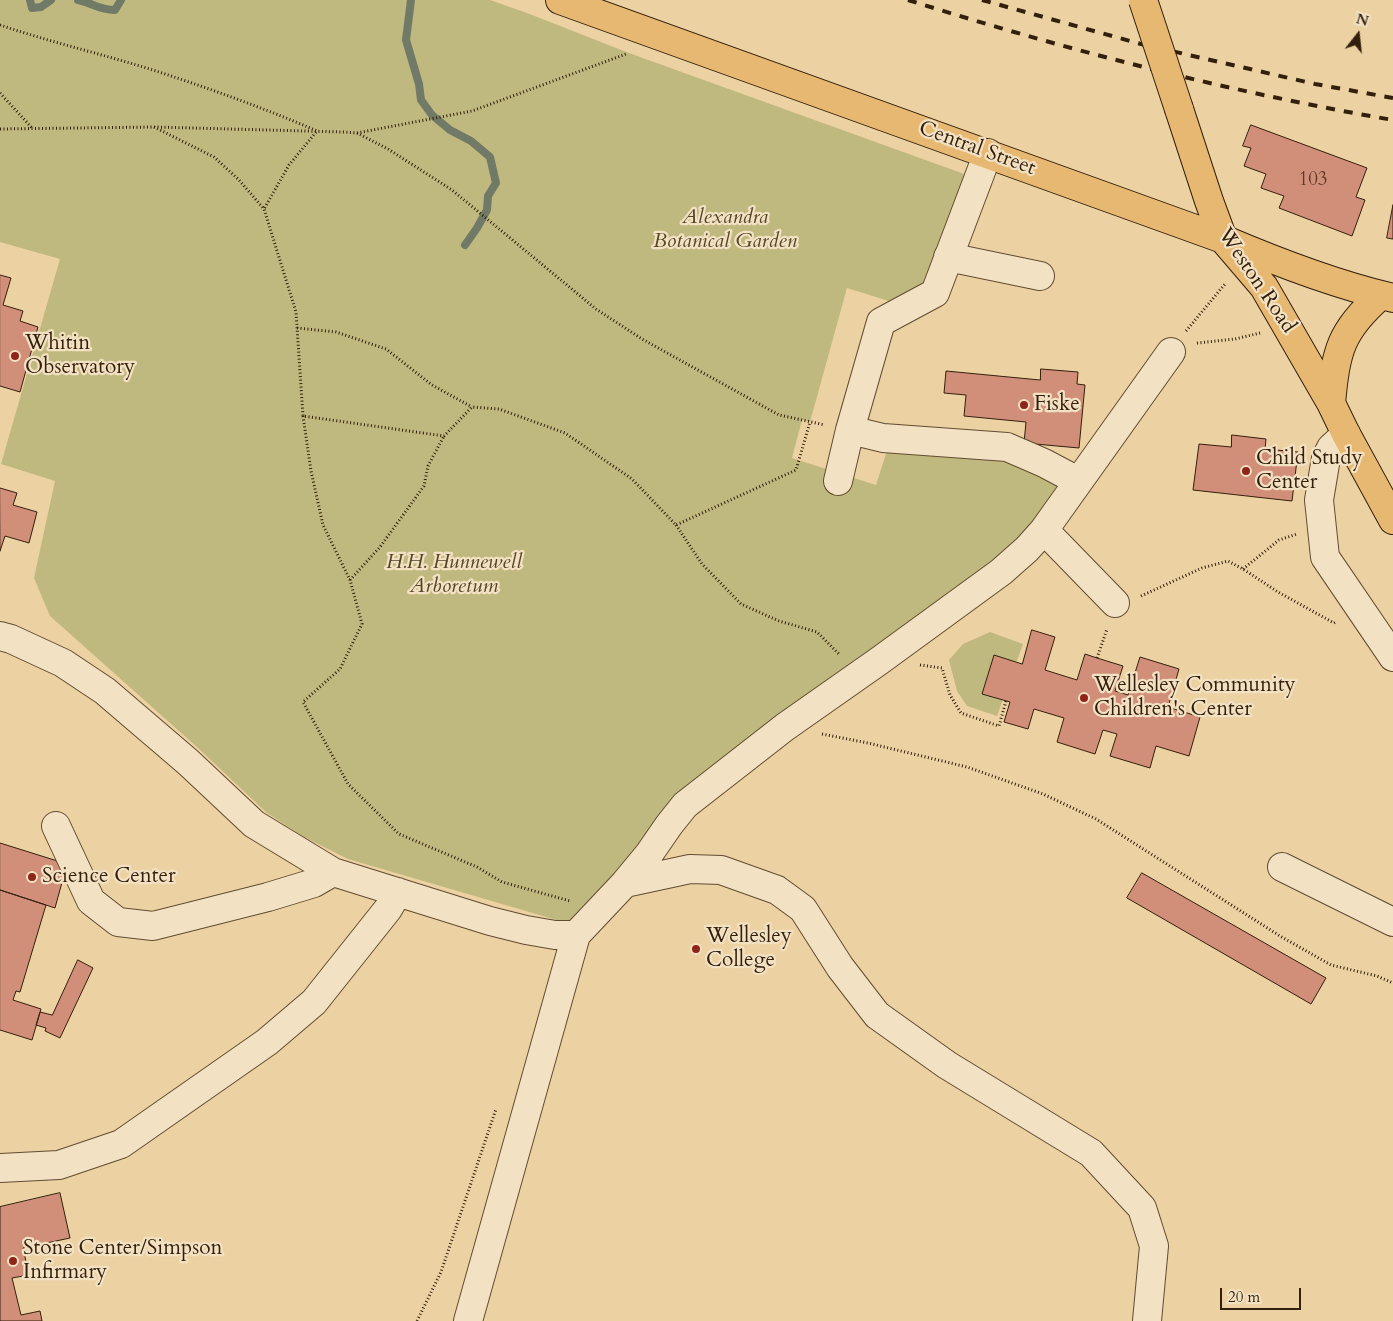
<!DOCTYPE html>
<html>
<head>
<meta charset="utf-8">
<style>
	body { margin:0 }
	#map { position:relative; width:1393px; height:1321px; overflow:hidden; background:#ecd1a2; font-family:Cardo,serif }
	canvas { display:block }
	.north { position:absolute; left:1333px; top:10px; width:50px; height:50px; -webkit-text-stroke:4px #f3e1c3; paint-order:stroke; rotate:16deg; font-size:14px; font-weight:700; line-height:20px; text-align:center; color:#331f0b }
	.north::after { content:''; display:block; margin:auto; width:18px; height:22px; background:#331f0b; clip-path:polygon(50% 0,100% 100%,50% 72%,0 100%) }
	.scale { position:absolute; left:1220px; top:1288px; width:81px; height:22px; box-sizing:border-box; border:2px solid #331f0b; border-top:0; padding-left:6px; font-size:15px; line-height:18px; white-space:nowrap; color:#331f0b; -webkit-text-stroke:4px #f3e1c3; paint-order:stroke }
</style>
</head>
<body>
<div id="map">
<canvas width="1393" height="1321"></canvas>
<div class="north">N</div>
<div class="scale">20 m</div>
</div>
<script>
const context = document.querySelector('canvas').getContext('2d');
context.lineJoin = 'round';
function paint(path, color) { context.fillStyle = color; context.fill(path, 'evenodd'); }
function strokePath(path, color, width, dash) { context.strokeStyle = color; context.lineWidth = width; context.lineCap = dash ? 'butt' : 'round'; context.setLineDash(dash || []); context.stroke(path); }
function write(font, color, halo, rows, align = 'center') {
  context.font = font + ' Cardo,serif'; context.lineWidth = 4.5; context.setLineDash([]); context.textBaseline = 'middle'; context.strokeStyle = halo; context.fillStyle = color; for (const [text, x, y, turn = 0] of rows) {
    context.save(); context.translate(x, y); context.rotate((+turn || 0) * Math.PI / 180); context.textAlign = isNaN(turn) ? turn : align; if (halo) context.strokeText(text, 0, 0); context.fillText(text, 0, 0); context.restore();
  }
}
const green = new Path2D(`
	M0,0H490L527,13L629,53L978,179L935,293L908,307L847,288L810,422L802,420L792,458L876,485L891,438L963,443L1073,488L1044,530L685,805L584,928L348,859L304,837L267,813L198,748L50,616L34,578L55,481L1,464L60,259L0,242Z
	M990,632L1023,644L997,716L967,706L957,691L949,660L963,644Z`);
const stream = new Path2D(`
	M30,0L32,8L41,7L51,0
	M78,0C93,3 98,10 115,10L121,0
	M411,0L406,40L419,84L421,100L432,115L450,130L471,141L490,157L496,183L488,196L487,210L477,228L465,245`);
const building = new Path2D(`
	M1251,125L1367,168L1356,197L1365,200L1352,236L1279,208L1284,196L1261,188L1266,174L1244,166L1251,148L1243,146Z
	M1393,205V239L1387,238Z
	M0,275L11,278L3,305L23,311L20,321L38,327L20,392L0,386Z
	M1041,369L1078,372L1077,384L1085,385L1079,448L1024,443L1026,422L964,416L966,395L944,393L946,371L1040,380Z
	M1232,435L1266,439L1265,449L1298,452L1292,501L1193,490L1199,444L1231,447Z
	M0,488L17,493L13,505L37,512L29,543L5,536L0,551Z
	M1032,630L1055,637L1045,670L1077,680L1085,654L1097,658L1123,666L1115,691L1128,695L1140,657L1179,669L1168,707L1200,717L1189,756L1156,746L1150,768L1110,756L1117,734L1103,730L1095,754L1057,742L1064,718L1034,709L1028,729L1004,722L1010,702L982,694L994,655L1022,664Z
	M0,843L67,864L55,908L0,890Z
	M1142,873L1326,978L1311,1004L1127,898Z
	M0,890L46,905L20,992L16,991L13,1000L41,1009L32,1040L0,1030Z
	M78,960L93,968L60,1038L45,1031L46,1028L36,1025L40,1012L52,1015Z
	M60,1193L70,1238L23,1248L29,1275L12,1278L21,1315L40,1311L42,1321H0V1207Z`);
const path = new Path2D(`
	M0,25C50,42 102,54 153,70C208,88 264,108 317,131L289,165L264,209
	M0,93L33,129
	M154,127L214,157L239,180L264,209L296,312L303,416L444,436L472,407L499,409L565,433L632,479L676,525L796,470L810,422
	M0,129L154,127L343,132L357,133L388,149L452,190L596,309L642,339L779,415L825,425
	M357,133L472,111L626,54
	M297,328L336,332L386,349L432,385L472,407
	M1186,331L1225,284
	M1197,343L1235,339L1260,333
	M303,416L311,471L323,525L350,580L362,624L340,669L303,702L348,784L399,834L477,867L502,882L570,901
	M676,525L702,564L741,604L779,621L817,632L840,655
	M1243,569L1279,540L1297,534
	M350,580L380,547L424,486L428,466L444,436
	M1141,596L1202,568L1228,561L1243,569L1278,592L1334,623L1336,622
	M1097,658L1107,629
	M920,665L942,668L950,695L961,713L999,726L1006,701
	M822,734L868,743L967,767L1043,794L1096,819L1280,936L1331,965L1377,976L1393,983
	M417,1321L441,1272L496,1109`);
const minor = new Path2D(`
	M948,257L1040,276
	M850,430L883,438L1007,447L1044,463L1078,481
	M1346,434L1331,448L1326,458L1319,500L1325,557L1393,657
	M838,481L850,430L881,322L935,293L988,153
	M1044,530L1115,603
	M0,636L11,639L63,663L105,691L188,762L254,824L333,872L490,921L526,930L555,935H576
	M56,826L91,901L118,922L153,926L268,897L314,883L333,872
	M1282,867L1393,922
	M625,883L690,869L721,870L777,890L803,909L840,967L877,1015L947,1065L1091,1153L1142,1208L1154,1246L1147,1321
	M0,1168L59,1165L121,1144L267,1042L314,1002L388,909L398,892
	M468,1321L576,935L625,883L649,854L669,825L685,805L785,727L879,661L1001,572L1027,549L1044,530L1171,352`);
const major = new Path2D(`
	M560,0L1223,239C1279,263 1334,284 1393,298
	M1179,109L1209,201L1223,239L1264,287L1331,403L1346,434L1393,520
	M1331,403C1336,351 1340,331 1381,295`);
const rail = new Path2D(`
	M908,0C1067,50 1229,92 1393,120
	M982,0L1141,44L1315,84L1393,98`);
const majorBridge = new Path2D(`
	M1143,0L1179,109`);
const markers = [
	[15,356,5,"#8f2418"],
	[1024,405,5,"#8f2418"],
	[1246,471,5,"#8f2418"],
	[1084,698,5,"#8f2418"],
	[32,877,5,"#8f2418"],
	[696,949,5,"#8f2418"],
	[13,1261,5,"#8f2418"]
];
const numberNames = [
	["103",1313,181]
];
const streetNames = [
	["Central Street",977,149,20],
	["Weston Road",1256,281,56]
];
const parkNames = [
	["Alexandra",725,218],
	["Botanical Garden",725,242],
	["H.H. Hunnewell",454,563],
	["Arboretum",454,587]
];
const poiNames = [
	["Whitin",25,344],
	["Observatory",25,368],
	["Fiske",1034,405],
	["Child Study",1256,459],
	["Center",1256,483],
	["Wellesley Community",1094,686],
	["Children's Center",1094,710],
	["Science Center",42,877],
	["Wellesley",706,937],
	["College",706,961],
	["Stone Center/Simpson",23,1249],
	["Infirmary",23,1273]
];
paint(green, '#c0b97f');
strokePath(stream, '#707a67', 8);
paint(building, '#d18f7a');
strokePath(building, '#331f0b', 1);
strokePath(minor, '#614c31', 30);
strokePath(major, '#331f0b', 30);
strokePath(path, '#331f0b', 3, [1, 2.5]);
strokePath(minor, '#f3e1c3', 28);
strokePath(major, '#e6b871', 28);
strokePath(rail, '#331f0b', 4, [9, 9]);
strokePath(majorBridge, '#331f0b', 30, []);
strokePath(majorBridge, '#e6b871', 28);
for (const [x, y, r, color] of markers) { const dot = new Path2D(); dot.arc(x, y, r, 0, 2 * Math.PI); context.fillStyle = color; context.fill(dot); strokePath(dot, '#f3e1c3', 2); }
write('19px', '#5a3b27', null, numberNames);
write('21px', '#331f0b', '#f3e1c3', streetNames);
write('italic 21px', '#564628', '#f3e1c3', parkNames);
write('21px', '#331f0b', '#f3e1c3', poiNames, 'left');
</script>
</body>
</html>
